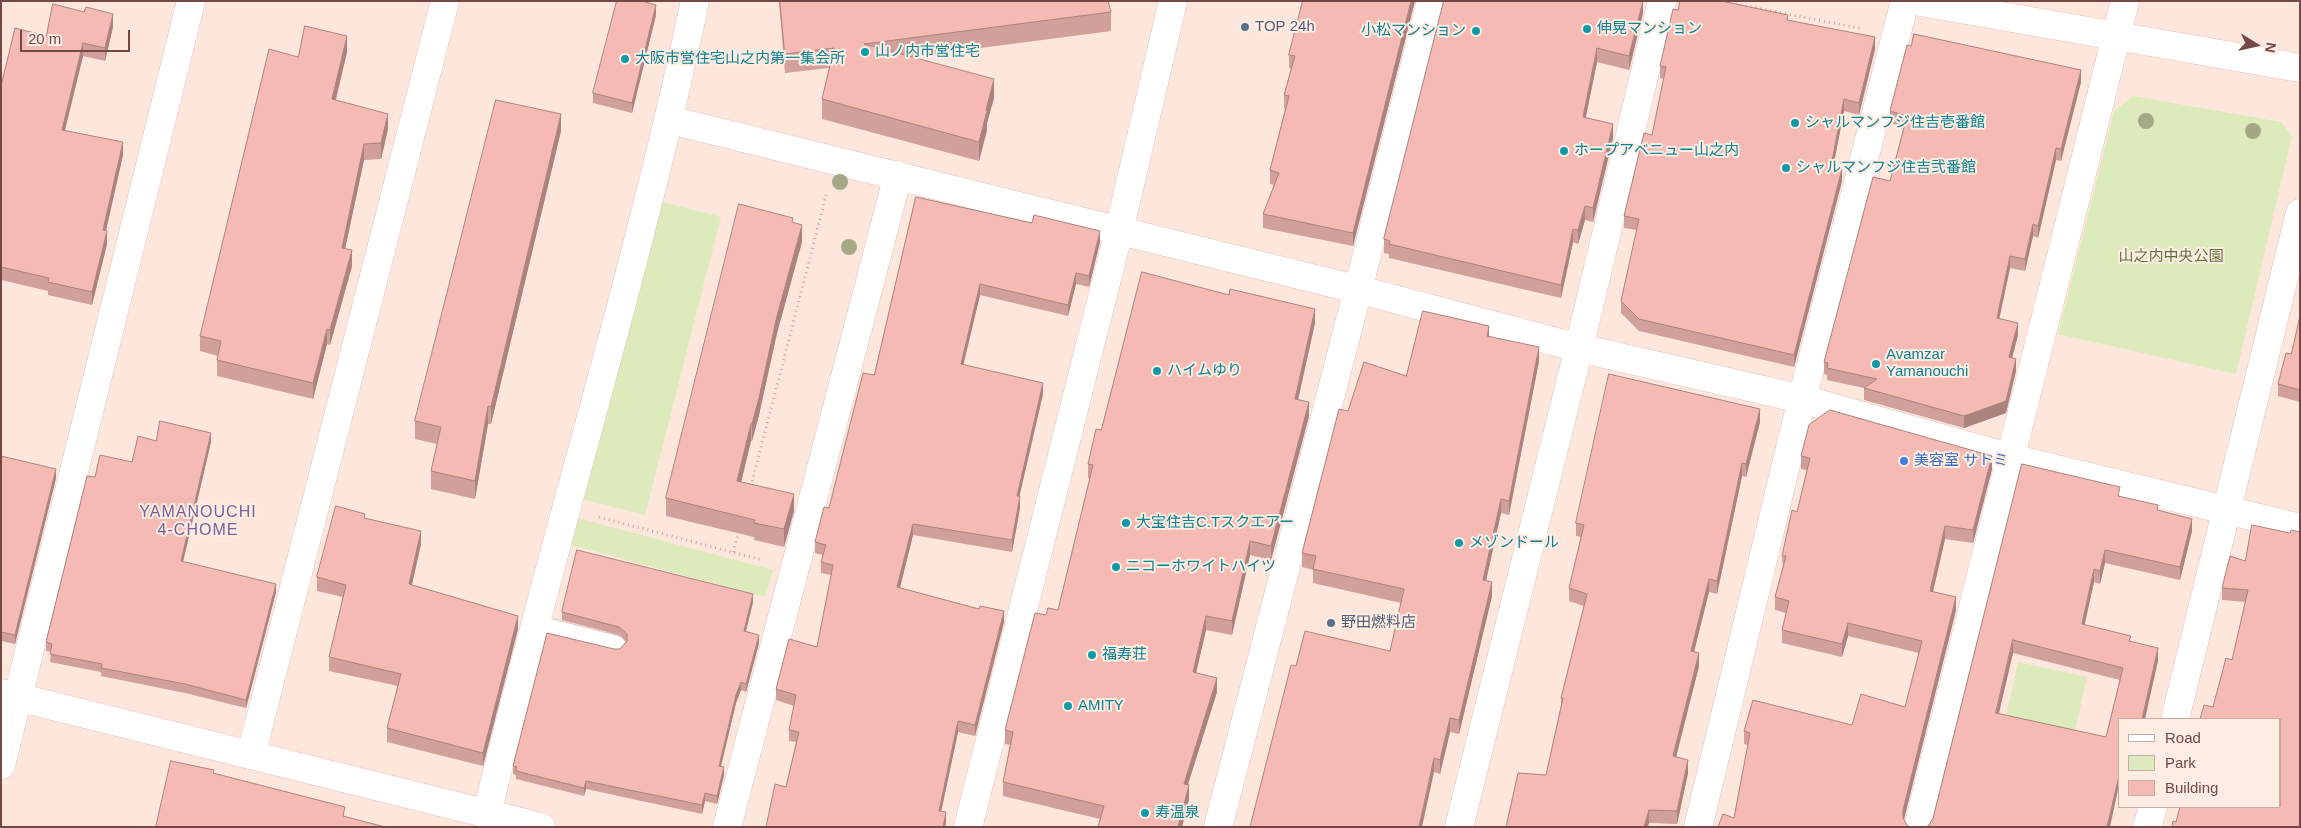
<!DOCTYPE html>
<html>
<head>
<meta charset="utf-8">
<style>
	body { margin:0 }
	#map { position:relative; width:2301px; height:828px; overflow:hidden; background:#fde7dd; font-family:Helvetica,sans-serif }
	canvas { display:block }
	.frame { position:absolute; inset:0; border:2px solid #734845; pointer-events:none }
	.legend { position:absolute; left:2118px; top:718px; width:162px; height:90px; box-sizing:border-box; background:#ffede4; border:1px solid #c7aba4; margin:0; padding:6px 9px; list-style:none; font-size:15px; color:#734845 }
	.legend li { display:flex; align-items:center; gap:10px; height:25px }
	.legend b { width:25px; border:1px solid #c7aba4 }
	.north { position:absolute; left:2231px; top:20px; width:50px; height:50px; -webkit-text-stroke:4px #ffede4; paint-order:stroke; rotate:100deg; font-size:14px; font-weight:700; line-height:20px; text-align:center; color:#734845 }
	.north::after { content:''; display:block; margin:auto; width:18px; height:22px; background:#734845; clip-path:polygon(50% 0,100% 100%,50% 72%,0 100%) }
	.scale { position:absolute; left:20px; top:30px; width:110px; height:22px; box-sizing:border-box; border:2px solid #734845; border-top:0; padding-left:6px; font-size:15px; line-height:18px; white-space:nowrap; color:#734845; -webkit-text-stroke:4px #ffede4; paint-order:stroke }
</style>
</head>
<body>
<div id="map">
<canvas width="2301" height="828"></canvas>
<div class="frame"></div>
<ul class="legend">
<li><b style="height:6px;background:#fff"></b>Road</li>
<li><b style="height:14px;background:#dceabc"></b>Park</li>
<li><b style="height:14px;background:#f4bab3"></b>Building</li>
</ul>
<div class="north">N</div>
<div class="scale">20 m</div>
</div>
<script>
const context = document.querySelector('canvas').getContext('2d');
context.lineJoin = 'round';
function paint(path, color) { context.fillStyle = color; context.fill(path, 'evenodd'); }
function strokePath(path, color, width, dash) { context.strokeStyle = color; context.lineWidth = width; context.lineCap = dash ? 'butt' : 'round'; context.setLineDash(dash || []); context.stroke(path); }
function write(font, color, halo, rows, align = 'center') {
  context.font = font + ' Helvetica,"Noto Sans JP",sans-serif'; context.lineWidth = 4; context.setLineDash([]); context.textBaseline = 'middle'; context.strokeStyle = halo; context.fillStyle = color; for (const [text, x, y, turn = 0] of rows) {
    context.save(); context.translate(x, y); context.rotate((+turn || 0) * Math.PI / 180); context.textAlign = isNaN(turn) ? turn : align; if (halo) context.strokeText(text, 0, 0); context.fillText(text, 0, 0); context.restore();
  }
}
const green = new Path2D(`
	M2133,96L2281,122L2292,136L2236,374L2058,334L2114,111Z
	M658,201L721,217L645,515L581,499Z
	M574,517L773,570L765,597L567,544Z
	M2018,662L2087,677L2074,736L2005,721Z`);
const path = new Path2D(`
	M1721,1L1863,29
	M751,486L827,192
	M599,517L762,560
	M733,552L739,531`);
const lane = new Path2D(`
	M534,625L616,646`);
const street = new Path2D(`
	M670,120L1364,291L1579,348L1802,399L2011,458L2300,528
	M2175,719L2300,213
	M251,755L445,1
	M1,765L191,1
	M487,814C552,542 637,275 695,1
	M727,827L898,175
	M968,827L1119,231L1173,1
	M1218,827L1358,290L1431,1
	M1698,827L1802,399L1905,1
	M1918,827L2125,1
	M2147,827L2153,807`);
const secondary = new Path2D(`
	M1915,1L2300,68
	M1,693L541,827
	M1459,827L1579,348L1662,1`);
const trees = [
	[2146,121],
	[2253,131],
	[840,182],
	[849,247]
];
const wall = new Path2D(`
	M779,1H1108L1111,12V31L912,57L994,98L987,123V130L979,161L822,119V99L829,68L785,73Z
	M1303,1H1415L1353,246L1263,228V214L1274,185L1270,184V170L1285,109L1284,108V95L1291,69L1289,68V55Z
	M1444,1L1643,13L1629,70L1597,62L1586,117L1613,138L1593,222L1585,220L1578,244L1573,242L1561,298L1389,258V254L1384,253V239Z
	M1678,10L1788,20L1875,49L1859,115L1844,111L1833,167L1842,181L1794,367L1639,331L1621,313V301L1637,230L1624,228V216L1652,135L1664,79L1660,78V66Z
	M656,15L632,113L593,103V93Z
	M113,27L105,61L83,56L65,130L123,155L106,231L107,244L92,305L48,295V291L1,280V86L46,36Z
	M347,52L336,100L388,129L381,159L364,160L345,249L352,266L330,345L327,344L313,399L217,376V360L218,356L200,351V336L298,57Z
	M2081,82L2061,161L2056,160L2038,238L2033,236L2025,271L2010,268L1999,318L2018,335L2012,358L2016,371L2006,413L1964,428L1864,400V388L1827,380V375L1824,374V362L1890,181L1904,127L1890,123V111Z
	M561,131L491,424H488L475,499L431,489V471L437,444L415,439V421Z
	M916,197L1100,242L1089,287L1076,284L1068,316L980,295L963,364L1043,394L1019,496L1020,508L1012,552L913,535L900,588L1004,622L975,736L958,732L941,811L946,824L786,787L796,742L789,741V730L794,706L776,700V689L817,647L831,575L821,573V562L823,555L815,553V542L829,508L874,375Z
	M793,223L802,242L777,333L759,415L752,441H751L741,482L794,511L784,547L754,540V537L666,516V498Z
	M2300,316V402L2278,396V384L2291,354Z
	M1315,323L1298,400L1309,416L1271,560L1250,555L1232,635L1206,630L1196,673L1217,692L1188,784L1189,799L1182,827H1098L1100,819L1003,796V782L1010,745L1005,744V730L1046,615L1058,610L1090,478H1088V464L1101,430Z
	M1489,337L1539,361L1509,515L1501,513L1486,581L1492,596L1459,734L1450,732L1440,774L1434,772L1296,666L1390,651L1401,603L1313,583V570L1302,567V553L1348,411L1406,376Z
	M1760,422L1746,477L1742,476L1717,594L1709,592L1694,651L1699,666L1676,757L1688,773L1677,824L1649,823L1546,775L1561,706V698L1584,606L1569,601V588L1581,537L1576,536V523Z
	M156,441L211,442L183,562L276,592L246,708L185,693L101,676V672L50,662L51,652L46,651V642L95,477L132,462Z
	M1,456L56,478L15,644L1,641Z
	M1801,456L1992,469L1973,543L1945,539L1933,592L1956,610L1904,819L1907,825L1734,818L1748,745L1744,744V731L1852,725L1905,707L1919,653L1848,636L1842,657L1782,643V630L1786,613L1775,610V597L1783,569L1782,556L1797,512L1807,470L1801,469Z
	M2022,464L2120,496L2158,511L2192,531L2180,580L2105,563L2100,584L2094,582L2084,624L2131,641L2158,661L2120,719V785L1929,825L1933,818ZM2013,653L2120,680L2106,737L1998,714Z
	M365,518L421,544L412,585L518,629L483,766L387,742V728L398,686L329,671V657L343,597L317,591V577Z
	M2290,533L2176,822L2213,707L2232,660L2246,602L2222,600V588L2245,561Z
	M753,602L746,631L759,643L746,692L741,690L736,703L721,766L724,775L717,804L705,801L702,814L586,789L584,796L516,779V775L513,774V766L614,649H620L627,642L619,635L562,620V612Z`);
const shadedWall = new Path2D(`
	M1411,1H1415L1353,246V233Z
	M1643,1V13L1629,70V56Z
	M656,5V15L632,113V103Z
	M113,14V27L105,61V48Z
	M347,36V52L332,114V99Z
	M1875,37V49L1859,115V103Z
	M83,43V56L62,142V130Z
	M1597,48V62L1583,130V117Z
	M2081,70V82L2061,161V149Z
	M994,79V98L987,123V130L979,161V142L986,110Z
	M1844,99V111L1831,178V166Z
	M388,114V129L381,159V143Z
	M561,114V131L491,424V407Z
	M1613,124V138L1593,222V208Z
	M123,142V155L103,243V230Z
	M364,144V160L342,263V248Z
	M2056,148V160L2038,238V226Z
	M1842,169V181L1794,367V355Z
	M1585,206V220L1578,244V230Z
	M2033,224V236L2025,271V259Z
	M802,225V242L777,333L759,415L752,441V424L777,316Z
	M1573,229V242L1561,298V285Z
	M107,231V244L92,305V292Z
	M1100,231V242L1089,287V276Z
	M352,250V266L330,345V330Z
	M2010,256V268L1997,330V318Z
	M1076,273V284L1068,316V305Z
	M980,284V295L961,375V364Z
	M1315,309V323L1295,413V399Z
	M2018,323V335L2009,369V357Z
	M1489,326V340L1487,336Z
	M327,329V344L313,399V383Z
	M1539,347V361L1509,515V501Z
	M2016,359V371L2006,413L1964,428V416Z
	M1043,383V394L1017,507V496Z
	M1309,402V416L1271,560V546Z
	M488,406V424L475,499V481Z
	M1760,409V422L1746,477V464Z
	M751,424V441L737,499V481Z
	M211,433V442L181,570V561Z
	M1992,456V469L1973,543V530Z
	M1742,463V476L1717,594V581Z
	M56,469V478L15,644V635Z
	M794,494V511L784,547V529Z
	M1020,496V508L1012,552V540Z
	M1501,499V513L1483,594V580Z
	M2192,519V531L2180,580V567Z
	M913,524V535L897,599V587Z
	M1945,526V539L1930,604V591Z
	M421,531V544L409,597V584Z
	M1250,541V555L1232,635V621Z
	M2105,550V563L2100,584V571Z
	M2094,569V582L2082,637V624Z
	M1709,579V592L1691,664V651Z
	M1492,582V596L1459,734V720Z
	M276,584V592L246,708V700Z
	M753,594V602L744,639V631Z
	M1956,597V610L1903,823V810Z
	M1004,611V622L975,736V725Z
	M518,616V629L483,766V753Z
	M1206,616V630L1193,686V672Z
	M1848,623V636L1842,657V644Z
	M759,635V643L746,692V684Z
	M2013,640V653L1996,726V713Z
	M2158,648V661L2145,719H2142Z
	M1699,653V666L1673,769V756Z
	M1217,678V692L1184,797V784Z
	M741,682V690L736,703L719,774V766L736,695Z
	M1450,718V732L1440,774V760Z
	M958,721V732L939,822V811Z
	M1434,758V772L1422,827H1419Z
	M1688,760V773L1677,824V811Z
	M724,767V775L717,804V796Z
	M2119,772V785L2110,827H2107Z
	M586,781V789L584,796V788Z
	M1189,785V799L1182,827H1178Z
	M705,793V801L702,814V805Z
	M1649,810V823L1648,827H1644Z
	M946,812V824L945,827H943Z`);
const building = new Path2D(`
	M617,1H642L656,5L632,103L593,93Z
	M780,1H1108L1111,12L864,44L994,79L986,110L987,111L979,142L822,99L834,48L785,54Z
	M1303,1H1411L1353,233L1263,214L1279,173L1270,170L1289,96L1284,95L1295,56L1289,55Z
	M1444,1H1643L1629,56L1597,48L1583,117L1613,124L1593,208L1585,206L1578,230L1573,229L1561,285L1389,244L1390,241L1384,239Z
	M1680,1H1721L1788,15L1787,20L1875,37L1859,103L1844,99L1831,166L1842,169L1794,355L1639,319L1621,301L1639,219L1624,216L1644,133L1652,135L1666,67L1660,66L1673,9L1678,10Z
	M53,4L84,12L86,7L113,14L105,48L83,43L62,130L123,142L103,230L107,231L92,292L48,282L49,278L1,267V86L15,28L46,36Z
	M305,26L347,36L332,99L388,114L381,143L364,144L342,248L352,250L330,330L327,329L313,383L217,360L221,341L200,336L269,49L298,57Z
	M1914,34L2081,70L2061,149L2056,148L2038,226L2033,224L2025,259L2010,256L1997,318L2018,323L2009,357L2016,359L2006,401L1964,416L1864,388L1877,379L1827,368L1828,363L1824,362L1873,177L1890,181L1907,116L1890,111L1907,45L1911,46Z
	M496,100L561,114L491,407L488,406L475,481L431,471L441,427L415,421Z
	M916,197L1032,223L1034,215L1100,231L1089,276L1076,273L1068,305L980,284L961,364L1043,383L1017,496H1020L1012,540L913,524L897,587L979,609L980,606L1004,611L975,725L958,721L939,811L946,812L943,827H766L775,784L786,787L799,732L789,730L796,695L776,689L789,639L817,647L833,565L821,562L826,545L815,542L824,507L829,508L863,373L874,375Z
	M739,204L793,218L792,222L802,225L777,316L759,398L752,424H751L737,481L794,494L784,529L754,523L755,520L666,498Z
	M1142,272L1229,295L1230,289L1315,309L1295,399L1309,402L1271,546L1250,541L1232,621L1206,616L1193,672L1217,678L1184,784L1189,785L1178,827H1098L1104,806L1003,782L1013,732L1005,730L1035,613L1046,615L1048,608L1058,610L1093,465L1088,464L1096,429L1101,430Z
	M1423,311L1489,326L1487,336L1539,347L1509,501L1501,499L1483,580L1492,582L1459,720L1450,718L1440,760L1434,758L1419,827H1250L1291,665L1296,666L1305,631L1390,651L1404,589L1313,569L1316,556L1302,553L1339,409L1348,411L1364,362L1406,376Z
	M2300,316V390L2278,384L2286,353L2291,354Z
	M1609,374L1760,409L1746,464L1742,463L1717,581L1709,579L1691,651L1699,653L1673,756L1688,760L1677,811L1649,810L1644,827H1506L1518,773L1546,775L1563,698H1561L1587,594L1569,588L1584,525L1576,523Z
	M1830,410L1992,456L1973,530L1945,526L1930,591L1956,597L1903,810V818L1907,825L1910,827H1718L1723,814L1734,818L1750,733L1744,731L1753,700L1852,725L1861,694L1905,707L1922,641L1848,623L1842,644L1782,630L1789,601L1775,597L1786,556H1782L1792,510L1797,512L1810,458L1801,456L1809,425Z
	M160,421L211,433L181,561L276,584L246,700L185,684L101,668L102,664L50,654L52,644L46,642L87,476L95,477L100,455L132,462L138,436L156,441Z
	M1,456L56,469L15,635L1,632Z
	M2022,464L2120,487L2118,496L2158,505L2157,510L2192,519L2180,567L2105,550L2100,571L2094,569L2082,624L2131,636L2129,641L2158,648L2142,719H2120V772L2107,827H1926L1929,825L1933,818ZM2013,640L2123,668L2106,737L1996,713Z
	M336,506L365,514L364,518L421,531L409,584L518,616L483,753L387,728L401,674L329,657L346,585L317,577Z
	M2252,525L2290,533L2291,530L2300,532V827H2172L2173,821L2176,822L2180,807H2280V719H2200L2204,705L2213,707L2226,658L2232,660L2248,590L2222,588L2230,556L2245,561Z
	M577,550L753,594L744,631L759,635L746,684L741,682L736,695L719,766L724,767L717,796L705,793L702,805L586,781L584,788L516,771L517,767L513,766L547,633L614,649H620L627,641V634L619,627L562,612Z
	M171,761L214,770L213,773L345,807L343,816L385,827H156Z`);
const markers = [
	[1245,27,5,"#5c6f8a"],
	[1587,29,5,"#0f9aa8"],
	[1476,31,5,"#0f9aa8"],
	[865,52,5,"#0f9aa8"],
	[625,59,5,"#0f9aa8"],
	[1795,123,5,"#0f9aa8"],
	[1564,151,5,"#0f9aa8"],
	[1786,168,5,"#0f9aa8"],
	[1876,364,5,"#0f9aa8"],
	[1157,371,5,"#0f9aa8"],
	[1904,461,5,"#3f7fe0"],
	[1126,523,5,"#0f9aa8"],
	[1459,543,5,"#0f9aa8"],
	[1116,567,5,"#0f9aa8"],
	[1331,623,5,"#5c6f8a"],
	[1092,655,5,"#0f9aa8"],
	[1068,706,5,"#0f9aa8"],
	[1145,813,5,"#0f9aa8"]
];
const serviceNames = [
	["TOP 24h",1255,27],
	["野田燃料店",1341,623]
];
const cultureNames = [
	["伸晃マンション",1597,29],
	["小松マンション",1466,31,"right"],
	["山ノ内市営住宅",875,52],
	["大阪市営住宅山之内第一集会所",635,59],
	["シャルマンフジ住吉壱番館",1805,123],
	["ホープアベニュー山之内",1574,151],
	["シャルマンフジ住吉弐番館",1796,168],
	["Avamzar",1886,355],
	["Yamanouchi",1886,372],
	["ハイムゆり",1167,371],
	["大宝住吉C.Tスクエアー",1136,523],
	["メゾンドール",1469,543],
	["ニコーホワイトハイツ",1126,567],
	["福寿荘",1102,655],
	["AMITY",1078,706],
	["寿温泉",1155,813]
];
const parkNames = [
	["山之内中央公園",2171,257]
];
const shopNames = [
	["美容室 サトミ",1914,461]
];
const neighbourhoodNames = [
	["YAMANOUCHI",198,513],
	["4-CHOME",198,531]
];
paint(green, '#dceabc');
strokePath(lane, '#e3c3bc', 22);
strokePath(street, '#e3c3bc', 29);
strokePath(secondary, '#e8c1b9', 29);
strokePath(path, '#d89e97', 3, [1, 4]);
strokePath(lane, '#fff', 20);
strokePath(street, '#fff', 28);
strokePath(secondary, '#fff', 28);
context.fillStyle = '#a4a884';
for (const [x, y] of trees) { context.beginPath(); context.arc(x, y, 8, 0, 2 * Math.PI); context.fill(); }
paint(wall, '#d2a09a');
paint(shadedWall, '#ab827d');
paint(building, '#f4bab3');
strokePath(building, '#ab827d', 1);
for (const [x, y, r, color] of markers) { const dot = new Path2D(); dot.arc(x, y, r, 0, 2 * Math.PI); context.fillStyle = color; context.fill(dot); strokePath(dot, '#ffede4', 2); }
write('15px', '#4e5e75', '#ffede4', serviceNames, 'left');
write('15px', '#0d838f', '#ffede4', cultureNames, 'left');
write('15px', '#5c743b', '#ffede4', parkNames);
write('15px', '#366cbe', '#ffede4', shopNames, 'left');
context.letterSpacing = '1px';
write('16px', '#756097', '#ffede4', neighbourhoodNames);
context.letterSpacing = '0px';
</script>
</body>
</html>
